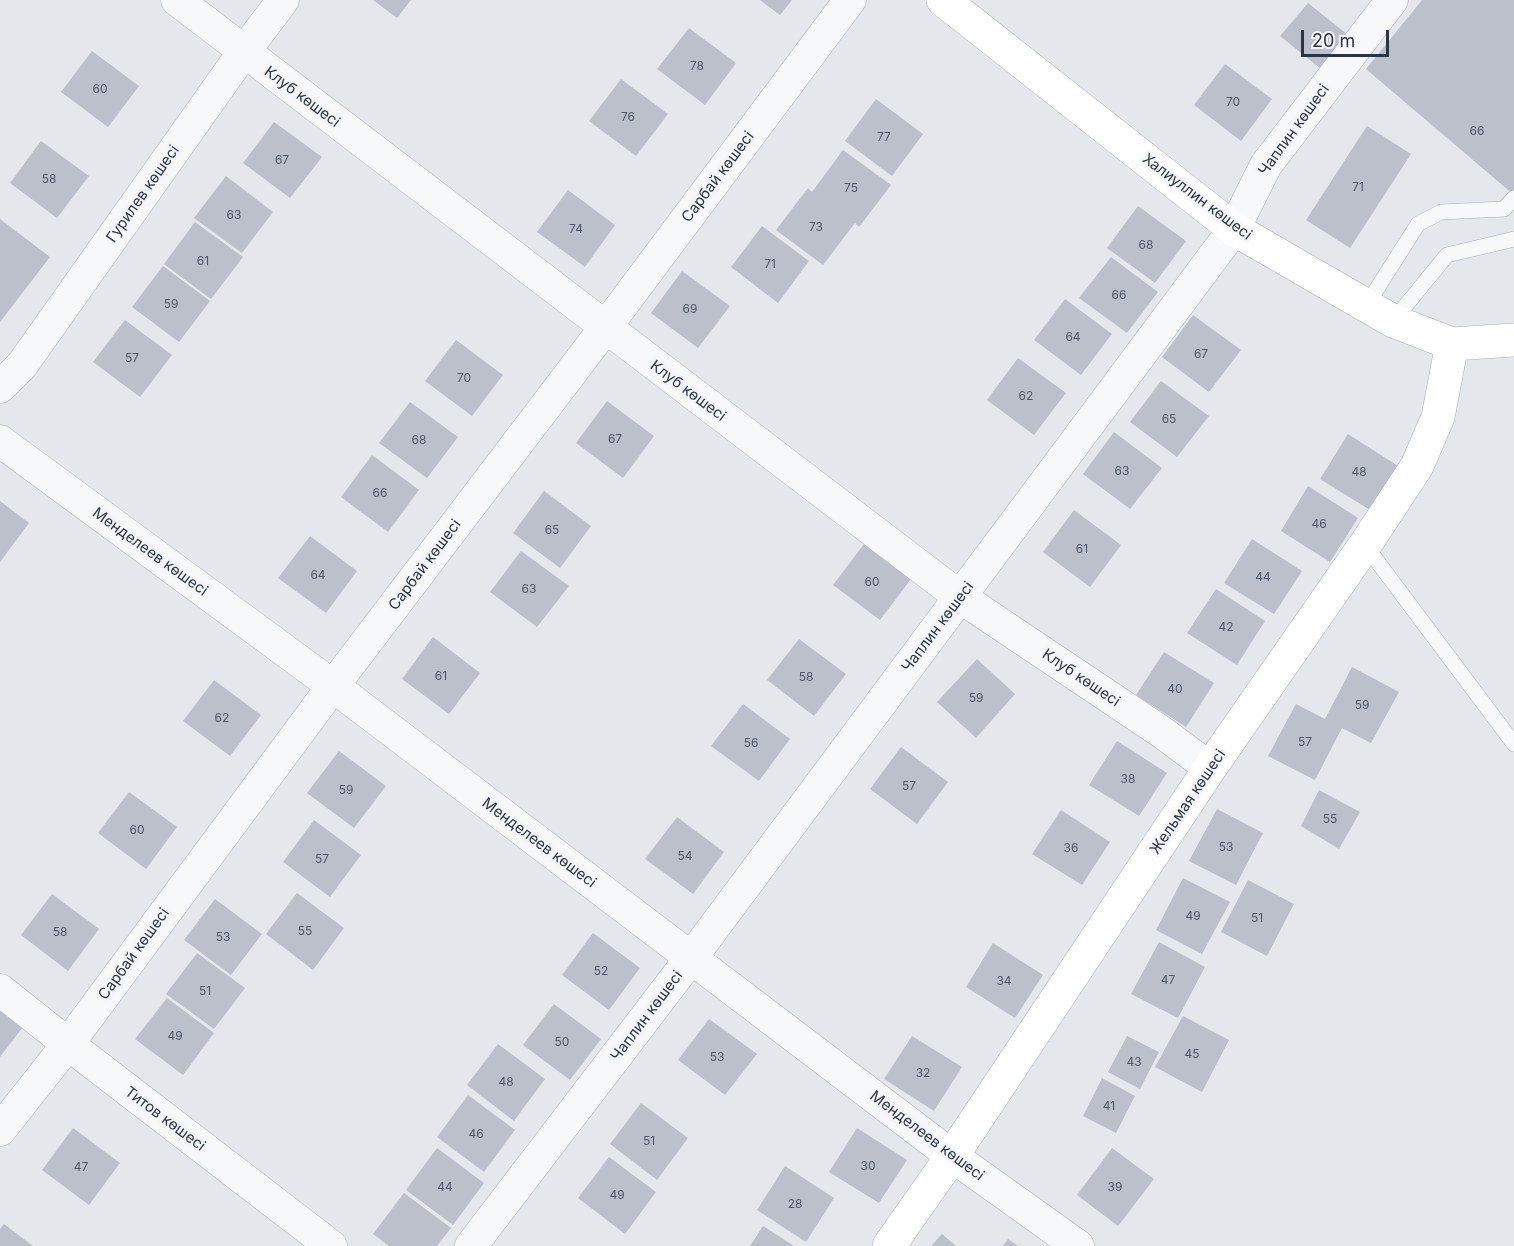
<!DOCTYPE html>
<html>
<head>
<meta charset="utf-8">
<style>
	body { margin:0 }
	#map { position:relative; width:1514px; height:1246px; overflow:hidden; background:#e4e7ec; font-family:Inter,sans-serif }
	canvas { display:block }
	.scale { position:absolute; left:1301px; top:30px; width:88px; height:27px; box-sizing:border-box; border:3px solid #2b3445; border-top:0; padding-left:8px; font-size:18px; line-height:21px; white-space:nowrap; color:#2b3445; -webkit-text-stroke:4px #f4f6f9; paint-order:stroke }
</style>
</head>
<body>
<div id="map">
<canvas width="1514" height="1246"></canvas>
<div class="scale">20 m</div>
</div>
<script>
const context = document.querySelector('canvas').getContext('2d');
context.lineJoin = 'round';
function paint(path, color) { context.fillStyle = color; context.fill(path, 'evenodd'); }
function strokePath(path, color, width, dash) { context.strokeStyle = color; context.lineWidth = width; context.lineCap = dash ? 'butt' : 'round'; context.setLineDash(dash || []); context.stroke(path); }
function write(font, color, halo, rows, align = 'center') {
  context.font = font + ' Inter,sans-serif'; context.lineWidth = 6; context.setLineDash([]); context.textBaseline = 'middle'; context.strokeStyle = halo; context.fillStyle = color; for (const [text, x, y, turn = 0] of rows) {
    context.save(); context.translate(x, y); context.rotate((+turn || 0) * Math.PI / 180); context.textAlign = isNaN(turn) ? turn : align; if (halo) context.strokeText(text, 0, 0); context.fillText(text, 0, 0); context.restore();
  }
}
const building = new Path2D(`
	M373,0H411L397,18Z
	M760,0H792L780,15Z
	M1422,0H1514V195L1366,69Z
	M1308,3L1348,35L1321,69L1280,36Z
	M689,28L736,63L705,105L657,69Z
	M92,51L139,86L108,127L61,92Z
	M1225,64L1272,99L1241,141L1194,105Z
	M621,79L668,114L636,156L589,121Z
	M876,99L923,134L892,176L845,141Z
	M274,122L322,157L290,198L243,163Z
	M1367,126L1411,154L1350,248L1306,220Z
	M41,141L89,176L57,218L10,183Z
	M843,150L891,185L859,227L855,223L823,265L776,230L808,188L812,192Z
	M226,176L273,212L242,253L194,218Z
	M568,190L615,225L585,267L537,232Z
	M1138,206L1186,241L1155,283L1107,248Z
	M0,219L50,257L0,322Z
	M195,222L243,257L211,299L164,264Z
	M762,226L809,261L778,303L731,267Z
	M1111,257L1158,292L1127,333L1079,298Z
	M163,266L210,301L179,342L132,307Z
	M682,271L730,306L698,348L651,313Z
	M1065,299L1112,334L1081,375L1034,340Z
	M1193,315L1241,350L1209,392L1162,357Z
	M125,320L172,355L140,397L93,362Z
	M456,340L503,375L472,416L425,381Z
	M1018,358L1066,393L1034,435L987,400Z
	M1161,381L1209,416L1177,457L1130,422Z
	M607,401L654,436L623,478L576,443Z
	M410,402L458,437L427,478L379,443Z
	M1114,432L1162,468L1130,509L1083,474Z
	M1348,434L1398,466L1370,510L1320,479Z
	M372,455L419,490L388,532L341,497Z
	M1308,486L1358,518L1330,562L1281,531Z
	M544,491L591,526L560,568L513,533Z
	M0,501L29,523L0,562Z
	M1074,510L1121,545L1090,587L1043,552Z
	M310,536L357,571L326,613L278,578Z
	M1252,539L1302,571L1274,614L1224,583Z
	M864,544L911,579L880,620L833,585Z
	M521,551L569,586L537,627L490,592Z
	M1216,589L1265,621L1237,665L1187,633Z
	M433,637L480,673L449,714L402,679Z
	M799,639L846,674L814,716L767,680Z
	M1164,652L1214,683L1186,727L1136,695Z
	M977,659L1015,694L976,738L937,702Z
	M1352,667L1399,692L1371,743L1342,728L1315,780L1268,756L1296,704L1325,719Z
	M214,680L261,715L230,756L183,721Z
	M743,704L790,739L759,781L711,746Z
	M1117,741L1167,773L1139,816L1089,785Z
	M901,747L948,782L917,824L870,789Z
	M339,751L386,786L354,828L307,793Z
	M1319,790L1360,812L1339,849L1301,826Z
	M129,792L177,827L146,869L98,833Z
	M1217,809L1263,833L1236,885L1189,861Z
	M1061,810L1110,842L1082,885L1032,854Z
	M677,817L724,852L693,894L645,859Z
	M314,820L361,855L330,897L283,862Z
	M1183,878L1230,902L1202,954L1156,930Z
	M1248,880L1294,904L1267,956L1221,932Z
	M297,893L344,928L313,970L266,934Z
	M52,894L99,929L68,971L21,935Z
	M215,899L262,934L231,975L184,940Z
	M593,933L640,968L609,1010L562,975Z
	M1159,942L1205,967L1178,1018L1131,994Z
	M993,943L1043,975L1015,1018L966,987Z
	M197,953L245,988L214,1029L166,994Z
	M0,997L29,1019L0,1057Z
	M167,998L214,1033L183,1075L135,1039Z
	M554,1004L601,1039L570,1080L523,1045Z
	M1183,1016L1229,1040L1202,1092L1155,1067Z
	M709,1019L757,1054L725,1095L678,1060Z
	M912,1036L962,1067L934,1111L884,1079Z
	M1127,1036L1159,1052L1140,1089L1108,1072Z
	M498,1044L545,1079L514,1121L467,1085Z
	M1102,1078L1135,1096L1116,1133L1083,1116Z
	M468,1095L515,1130L484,1172L437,1137Z
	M641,1103L688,1138L657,1180L610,1144Z
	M73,1128L120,1163L89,1205L42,1170Z
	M857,1128L907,1160L879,1203L829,1172Z
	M437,1148L484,1183L453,1225L406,1190Z
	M1112,1148L1154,1179L1118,1226L1077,1195Z
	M609,1157L656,1192L625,1234L578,1198Z
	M785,1166L834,1198L806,1242L757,1210Z
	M404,1193L451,1228L437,1246H389L373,1234Z
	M4,1224L33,1246H0V1229Z
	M763,1226L794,1246H750Z
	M942,1234L956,1246H931Z
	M1008,1239L1018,1246H1003Z`);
const lane = new Path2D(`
	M1366,306L1418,224L1441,212L1504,209L1514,198
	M1393,321L1447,255L1514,239
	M1365,545L1514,744`);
const street = new Path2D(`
	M177,0L960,597L1163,733L1210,768
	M0,387L22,365L243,53L283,0
	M0,441L333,686L952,1156L1078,1246
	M0,990L68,1044L331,1246
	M0,1130L68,1044L333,686L605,328L850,0
	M471,1246L691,958L1234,229L1266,165L1392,0`);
const secondary = new Path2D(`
	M943,0L1234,229L1393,321L1452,344L1514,340
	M889,1246L952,1156L1210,768L1365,545L1417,466L1438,417L1452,344`);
const numberNames = [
	["78",697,66],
	["60",100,89],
	["70",1233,102],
	["76",628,117],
	["66",1477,131],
	["77",884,137],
	["67",282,160],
	["58",49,179],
	["71",1358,187],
	["75",851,188],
	["63",234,215],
	["73",816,227],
	["74",576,229],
	["68",1146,245],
	["61",203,261],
	["71",770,264],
	["66",1119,295],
	["59",171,304],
	["69",690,309],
	["64",1073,337],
	["67",1201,354],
	["57",132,358],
	["70",464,378],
	["62",1026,396],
	["65",1169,419],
	["67",615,439],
	["68",419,440],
	["63",1122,471],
	["48",1359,472],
	["66",380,493],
	["46",1319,524],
	["65",552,530],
	["61",1082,549],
	["64",318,575],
	["44",1263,577],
	["60",872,582],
	["63",529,589],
	["42",1226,627],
	["61",441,676],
	["58",806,677],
	["40",1175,689],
	["59",976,698],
	["59",1362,705],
	["62",222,718],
	["57",1305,742],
	["56",751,743],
	["38",1128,779],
	["57",909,786],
	["59",346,790],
	["55",1330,819],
	["60",137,830],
	["53",1226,847],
	["36",1071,848],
	["54",685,856],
	["57",322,859],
	["49",1193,916],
	["51",1257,918],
	["55",305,931],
	["58",60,932],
	["53",223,937],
	["52",601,971],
	["47",1168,980],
	["34",1004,981],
	["51",205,991],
	["49",175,1036],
	["50",562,1042],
	["45",1192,1054],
	["53",717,1057],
	["43",1134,1062],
	["32",923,1073],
	["48",506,1082],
	["41",1109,1106],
	["46",476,1134],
	["51",649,1141],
	["30",868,1166],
	["47",81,1167],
	["44",445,1187],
	["39",1115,1187],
	["49",617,1195],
	["28",795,1204]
];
const streetNames = [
	["Клуб көшесі",302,97,37],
	["Чаплин көшесі",1294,130,-54],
	["Сарбай көшесі",718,177,-53],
	["Гурилев көшесі",143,194,-55],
	["Халиуллин көшесі",1197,197,37],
	["Клуб көшесі",688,391,37],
	["Менделеев көшесі",150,552,36],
	["Сарбай көшесі",425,565,-53],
	["Чаплин көшесі",938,627,-53],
	["Клуб көшесі",1081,678,34],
	["Жельмая көшесі",1188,802,-56],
	["Менделеев көшесі",539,843,37],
	["Сарбай көшесі",134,954,-54],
	["Чаплин көшесі",647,1016,-53],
	["Титов көшесі",165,1119,37],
	["Менделеев көшесі",927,1136,37]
];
paint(building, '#bbc0ca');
strokePath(lane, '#a9aeb7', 16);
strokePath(street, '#a9aeb7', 33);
strokePath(secondary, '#a9aeb7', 34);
strokePath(lane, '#f7f8fa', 15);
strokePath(street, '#f7f8fa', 32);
strokePath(secondary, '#fff', 33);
write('12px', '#4f5766', null, numberNames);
write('15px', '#2b3445', '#f4f6f9', streetNames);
</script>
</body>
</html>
